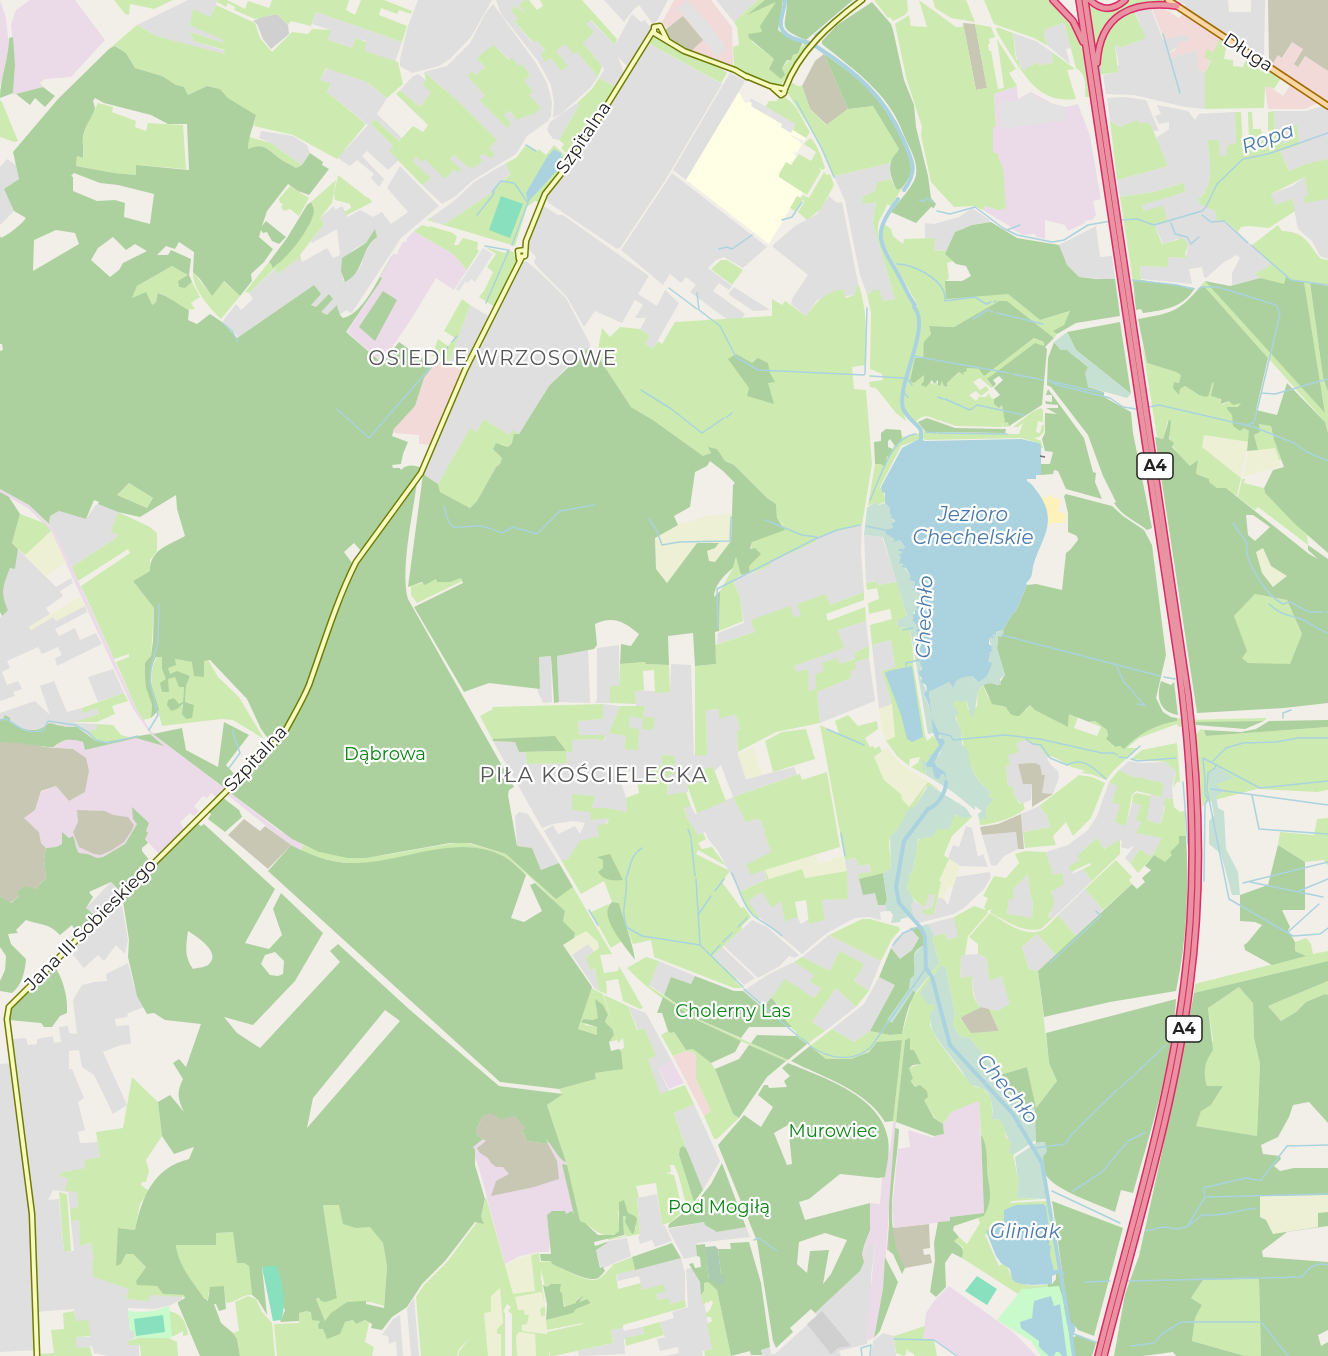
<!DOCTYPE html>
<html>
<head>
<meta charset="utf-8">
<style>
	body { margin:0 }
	canvas { display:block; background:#f2efe9 }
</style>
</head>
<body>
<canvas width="1328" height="1356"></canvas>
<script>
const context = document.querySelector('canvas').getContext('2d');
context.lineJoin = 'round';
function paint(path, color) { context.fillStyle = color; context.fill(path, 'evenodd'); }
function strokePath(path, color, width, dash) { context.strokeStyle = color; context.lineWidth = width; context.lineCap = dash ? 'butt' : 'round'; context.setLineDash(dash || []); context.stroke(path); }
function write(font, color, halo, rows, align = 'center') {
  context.font = font + ' Montserrat,sans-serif'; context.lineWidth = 4.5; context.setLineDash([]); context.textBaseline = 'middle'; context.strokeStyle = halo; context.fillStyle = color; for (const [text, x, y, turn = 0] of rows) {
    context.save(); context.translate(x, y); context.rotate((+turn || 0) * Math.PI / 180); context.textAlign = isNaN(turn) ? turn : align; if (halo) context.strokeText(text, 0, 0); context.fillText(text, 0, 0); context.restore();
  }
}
const residential = new Path2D(`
	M188,0H218L210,17L223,40V43L190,32L194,41L226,51L224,55L156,36L137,25Z
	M418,0H492L471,37L450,59L439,66L412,73L400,66V59L408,26Z
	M496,0H525L524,12L522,14L516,6L518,19L514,21L532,42L536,39L545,51L546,61L551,58L567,66L556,51L565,44L577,52L598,77L590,88L561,114L553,118L554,102L551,85L538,61L501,14Z
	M604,0H668L657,21L653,24L639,5L634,9L624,22Z
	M716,0H758L734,22Z
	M1178,0H1228L1229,12H1251V0H1265L1264,57L1261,58L1184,7L1186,5Z
	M493,4L536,63L547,83L552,102L551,116L548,121L527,136L516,154L472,181L456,196L442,204L422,185L430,178L413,161L416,157L425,159L448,175L454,169L450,159L454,155L469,167L496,140L458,101L424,72L447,66L470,43L485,14ZM495,46L510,60L530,74L523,81L532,91L512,115L510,111L503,114L510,123L485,95L476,75L485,67L477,59L482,53Z
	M1150,6L1163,40L1185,34L1190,40L1169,52L1171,58L1197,50L1198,51V70L1205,72V109L1185,107L1134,95L1106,94L1103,75L1118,72L1117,65H1119L1115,45L1118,44L1119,48L1145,38L1135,11Z
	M316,12L402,42L395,62L364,51L366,41L356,38L352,48L328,40L330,30L312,24Z
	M632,14L641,22L645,20L651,29L628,67L618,57L625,75L617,88L599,78L604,70L602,66L583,43L593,32L586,24L590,20L615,45Z
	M1064,23L1071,48L1066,49L1070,64L1048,46L1044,36L1045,29Z
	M1013,33L1036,41L1052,52L1053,63L1040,65L1036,63L1029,67L1026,72L1022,70L1019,60H1017Z
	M648,43L722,84L666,179L620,248L617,249L549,203L545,197L573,163Z
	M327,68L367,82L387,98L377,114L402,138L399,141L375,119L371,124L393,146L389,151L399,160L388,170L367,151L362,156L384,179L379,187L371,178L374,174L357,160L350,166L335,156L331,142L345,150L368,125L327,92L331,85L319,81Z
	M730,73L745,81L686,180L673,170Z
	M418,74L426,80L431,92L420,107L400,90L412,77Z
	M1124,97L1146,100L1159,131H1153L1150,123H1139L1120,127L1110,121L1107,98Z
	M577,103L579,105L559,140L553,139L547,130L550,122Z
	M1157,105L1188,111L1195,120L1199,114L1235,112L1236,144L1228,148L1227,156H1220L1210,174L1208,188L1199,199L1215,211L1221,220L1238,232L1272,266L1256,274L1260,278L1232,285V273L1240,258L1237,255L1224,262L1206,278L1204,277L1202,267L1189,269L1192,284L1141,279L1140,266L1167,267V257L1186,258L1188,245L1177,239L1163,244L1154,224L1144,211L1142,204L1185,192L1184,183L1153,192L1120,197L1117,180L1168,166L1156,138L1169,129V122L1159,124L1155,116L1161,114Z
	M1323,106L1328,110V159L1306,164L1289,171L1280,151L1289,142L1283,143L1275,135L1274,111H1306Z
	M261,131L293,136L307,145L310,153L302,165L271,143L259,138Z
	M7,159L16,165L19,179L4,189L14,211L0,225V167Z
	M506,163L510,173L491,193L445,224L436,223L430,218L454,201L474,182Z
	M890,163L891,179L877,182L875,191L864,197V204L876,201L873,223L895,299L883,301L870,292L867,294L860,275L845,201L834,176Z
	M400,166L439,206L401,238L353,311L351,313L346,310L340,315L338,306L327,316L320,312L311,304L314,285L238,337L223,321L236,304L241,310L253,299L249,293L276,268L278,273L298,258L302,262L327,248L333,258L340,255L337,229L312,243L311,241L324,224L320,218L334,206L335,210L342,206L348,217L360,210L373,217L382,212L391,224L408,212L387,188ZM375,230L374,239L363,256L362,264L355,274L343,281L342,261L354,249L366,243Z
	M672,173L766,246L767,247L743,268L724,257L716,260L708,268L732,286L729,290L719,283L713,291L745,314L736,326L690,292L696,285L686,277L681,283L670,274L663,285L621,250Z
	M1305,177L1308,195L1321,199H1328V259L1320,256L1312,241L1298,229L1292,199L1274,206L1271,194L1292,186Z
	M829,196L837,203L842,202L858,283L854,295L817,300L806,316L791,304L793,297L808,275L773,247V245L795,226L817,214Z
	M542,205L558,215H563L649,276L638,294L657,306L665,290L679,303L653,349L645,344L650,336L640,329L646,318H635L643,305L635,300L636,298L622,323L595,311L584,327L567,297L538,268L534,262L536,257L527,247Z
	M972,208L990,220L989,222L972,225L955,232L947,251L934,250L925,237V223L934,224L959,217Z
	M1096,226L1100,257L1112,256L1115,280L1078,277L1067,265L1060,252L1059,245Z
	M526,261L537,270L566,298L591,346L563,371L545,392L539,405L519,434L510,436L484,419L476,432L470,429L438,484L423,474L461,382L521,262Z
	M734,287L770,310L753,311L728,294Z
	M470,305L490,317L463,368L449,363Z
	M98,504L118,512L112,531L118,534L116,538L72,567L49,524L50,516L59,511L86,519L95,506Z
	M862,525L861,553L864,592L830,605L826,594L801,615L794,617L789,606L755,632L717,644L718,633L744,623L740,597L733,579L763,569L770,562L815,542L818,537L839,529L840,531Z
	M864,535L882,537L897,582L878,585L876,581L866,583Z
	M18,549L56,587L71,578L73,583L60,591L63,596L46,608L50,614L29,627L31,630L53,617L56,621L85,606L87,612L55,629L59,636L75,628L80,640L96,633L102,644L57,666L55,658L62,655L58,647L42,654L38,647L7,661L10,668L2,672L7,685L18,681L22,689L13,692L15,696L0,701V618L8,609L1,598V589L10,568H15Z
	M866,621L869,646L854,653L856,658L824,671L816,688L809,693L807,669L797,673L794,666L843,648L838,630Z
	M891,640L895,667L888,691L892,704L879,709L872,645Z
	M619,645V686H610V703H595L597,699V648Z
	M588,650L590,703L559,702L557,656Z
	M551,656L552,702L543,703L537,690L540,689L539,657Z
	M869,658L875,701L820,723L817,692L851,678L849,671L854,662Z
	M671,664L691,665L694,755H707L706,710L719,709L736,714L740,730L737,732L738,754L746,779L794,767L797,775L733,797L746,821L757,819L761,821L772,852L747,865L764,870L767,879L740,892L718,851L709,840L705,832L698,835L687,818L684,807L691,806L695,814L733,797L721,765L704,781L688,785V792L667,796L668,775L662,766L652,781L637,780L636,772L621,771V782L626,798L627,812L606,808H592L595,796L573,795L592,812L590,819L609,818L599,836L581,841L567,860H561L544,831L553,825L558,834L575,826L580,834L585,823L573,821L553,824L542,828L493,741L515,742L519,752H525L527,764L566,763V751L572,740L596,739L604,741L606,735H579L578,721L603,719V704L620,706L610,733L626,736L624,749L629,727L630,716L655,718L643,717L645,706H636L635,690L670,692Z
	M113,669L124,693L98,702L88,677Z
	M54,681L67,712L82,708L84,712L97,708L99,714L74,723L97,724V729L91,731V737L77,727L66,728L57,724L43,728L26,731L19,729L5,716L3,719H0V713L35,701L50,715L40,686Z
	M1025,740L1042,748L1050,764L1058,771L1059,777L1053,794L1042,793L1044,775L1018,764L1023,784H1032L1031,800L1021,804L1015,797L1012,787H1008L1006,766L1008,755L1015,743Z
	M1129,761L1140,763L1166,762L1176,772L1172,787L1173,799L1166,798L1161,824L1148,821L1146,816L1151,794L1162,797V783L1131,776L1119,770Z
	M1109,782L1118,786L1112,801L1120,805L1126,825L1132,803L1141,805L1140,813L1142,822L1163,837L1154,853L1150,856L1140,849L1130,863L1125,858L1135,845L1128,849L1121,847L1122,840L1103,849L1097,839L1085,850L1072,874L1083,869L1092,881L1052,919L1048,916L1051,913L1053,876L1046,852L1068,845L1088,830L1097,816Z
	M1039,806L1047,816L1050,827L1023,832L1021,814Z
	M519,812L528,814L559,863L541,870L532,848L517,846L515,816Z
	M966,826L972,828L978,857L983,854L988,867L960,866L948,858L953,845L959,847Z
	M1016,832L1018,849L1004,856L996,866L991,865L982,835Z
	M857,858L859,866L869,864L878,905H885L887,911L880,912L881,920L869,917L855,918L827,933L802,954L760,918L747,901L762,892L781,901L792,918H798L801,924L809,919V923L824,920L822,900L848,898L845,860Z
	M990,872L991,877L984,889L964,908L954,914L919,923L914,917L911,905L914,901L925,907L929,893L935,895L932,908H926L922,913L934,914L938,897L944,899L948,905L956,877Z
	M1029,873L1031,899L1033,900L1032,918L1007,915L1009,899H1014L1013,889Z
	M111,882L120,891L94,917L86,908Z
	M1085,889L1103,910L1076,936L1058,915Z
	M117,900H121L128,940L125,954L116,945L104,961L98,955L84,968L68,949Z
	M954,917L959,937L947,940L945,933L934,936L928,926V924Z
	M752,920L767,927L799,955L795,958L789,956L780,966L758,978L724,946Z
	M910,928L919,938L912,950L900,959L891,948L895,939Z
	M1037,934L1056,955L1038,971L1029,969L1022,947Z
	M829,935L881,961L869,991L854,981L863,964L839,951L830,971L802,957Z
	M588,944L594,951L586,957L595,968L599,991L595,989L572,955Z
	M722,947L755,978L744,985L713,956Z
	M978,954L987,958L989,980L1001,976L1011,1004L997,1011L981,1007L977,1004L973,990L972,976L960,978L961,955Z
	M659,961L695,976L691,984L671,977L664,995L649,985Z
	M794,962L815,975L821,988L814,998L802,991L764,1008L743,991L769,974Z
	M128,963L134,986L144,1007L128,1013L127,1017L115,1019L116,1026L129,1025L131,1044L121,1045L103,1052L127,1105L113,1114L94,1075L82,1067L79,1050L69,1051V1069H72L84,1098L78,1102L85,1130L78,1132L80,1143L98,1142L100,1158L85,1168L75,1171L68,1178L77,1192L78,1208L70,1209L68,1192L53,1190L48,1200L59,1199L64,1252L74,1251L71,1221L79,1220L81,1246L91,1243L95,1261L118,1284L130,1289L126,1299L149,1300V1295L182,1296V1299L171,1305L155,1309L128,1308L130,1330H134L135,1338L128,1341V1344H139V1356H108L94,1353L92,1346L76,1349V1337H90L76,1322L74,1309L35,1312V1350L0,1352V1064L14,1063L11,1039L26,1038L28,1045L37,1044V1039L53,1036L54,1043L61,1042L59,1027L68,1026L69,1033L77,1034L73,1000L82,985L94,982L107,981L106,974Z
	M879,977L896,985L870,1031L854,1042L832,1029L864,1004Z
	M836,988L856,1007L825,1031L812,1022Z
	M628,1006L646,1013L672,1061L659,1069L669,1091L660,1095L647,1059L655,1056L643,1028L638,1030Z
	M694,1104L720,1161L703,1190L695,1173L674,1113Z
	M657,1194L662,1225L665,1226L672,1241L655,1247L652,1240L640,1244L638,1236L640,1235L637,1198Z
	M704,1222L717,1232L746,1227L750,1237L697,1243V1256L684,1259L668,1229Z
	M627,1238L631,1256L601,1269L596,1250L608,1241Z
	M868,1244H875L871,1276V1301H870L867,1344L839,1351L841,1356H762L760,1350L770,1347L771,1354H775L817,1316L815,1313L860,1271Z
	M681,1258L685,1273V1300L670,1304L658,1300L656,1294L642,1290L639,1276L618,1281L616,1274Z
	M693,1268L700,1282L713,1349L702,1351L703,1356H666L679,1353L678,1347L660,1351L657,1339L665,1337L660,1322L674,1318L672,1312L688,1307L686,1269Z
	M414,1298L419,1356H411L407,1309Z
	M400,1315L403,1356H397L396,1341L389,1344L388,1336L382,1335L393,1319Z
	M642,1327L644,1334L624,1339L625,1354L579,1356L578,1351L613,1343L611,1330L623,1328L624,1331Z
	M883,1333L894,1336L896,1356H871L873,1341Z`);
const commercial = new Path2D(`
	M674,0H711L732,27L733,67L690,52L684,16L667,29L662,22Z
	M1154,6L1165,7V9L1179,18L1183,13L1221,38L1205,72L1198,70L1197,50L1171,58L1169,52L1174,51L1178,46V43L1190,40L1185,34L1164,40L1152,8Z
	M1292,42L1303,48L1294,64L1305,56L1328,71V103L1272,65L1278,55L1283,58Z
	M1291,84L1318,103L1305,109H1268L1265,87H1270L1283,96Z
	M437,361L462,370L463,372L431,445L419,444V435L394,433V429L415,406L424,378Z
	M685,1051L693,1052L696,1057V1079L711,1111L704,1116L673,1056Z`);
const industrial = new Path2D(`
	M0,0L6,18L9,47L6,69L0,85Z
	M30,0H75L105,40L71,77L45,79L40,83L43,87L13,95L15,65L11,24L16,10Z
	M1017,86L1018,99L1031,92L1053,104L1066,107L1078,104L1090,136L1101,199L1093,201L1096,215L1092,220L1085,221V223L1068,231L1065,225L1045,220V239L1036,237L1035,234L1023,235L1014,230L1011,227L983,210L985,206L1001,211L1002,208L1003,167L993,152V127L996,126L994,94Z
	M414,231L453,254L467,270L454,290L436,278L412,318L382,362L347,332L378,285L380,277L393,254H398V251L403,242L407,241V238Z
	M0,489L29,505L53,529L72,567L136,708L151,731L277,829L303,845L301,851L289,844L226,794L217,798L211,793L207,798L203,796L194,806L199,811L194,816L190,813L180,822L184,829L159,854L145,839L147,826L137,824L125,844L103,857L97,858L88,854L79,853L76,856L71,838L67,837L62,844L56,847L46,848L41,843L39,832L24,818L35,810L41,792L56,786L69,801L85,792L89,771L73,749L55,748L60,742L71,739L83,742L85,750L136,738L162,744L151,735L133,709L51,531L29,509L0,492Z
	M672,1061L684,1083L669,1089L659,1068Z
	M979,1100L984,1213L950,1217V1221L894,1228L892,1210L898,1149L910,1147L908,1130L934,1138V1136L944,1134L943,1124L951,1112Z
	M507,1106L633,1185L580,1226L551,1222L549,1252H539L520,1256L505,1264L478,1165L467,1137Z
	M893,1121L896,1122L883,1289L874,1338L866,1341L875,1244H868L864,1262L862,1254L870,1230V1203L880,1204L882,1177H885L889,1151H890Z
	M949,1286L1013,1332L1037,1356H959L934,1340L923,1338L926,1313L934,1301Z`);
const education = new Path2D(`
	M739,92L745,103H748L751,98L796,124L793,130L806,138L804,141L789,134L802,144L797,153L793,152L796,156L791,165L786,163L779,175L804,191L799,198L797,197L769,244L686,180Z`);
const religious = new Path2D(`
	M277,14L288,25L289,34L271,49L263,39L257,24L253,21L262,17Z
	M822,1311L851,1346L838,1348L831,1354L807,1324Z`);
const construction = new Path2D(`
	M1268,0H1328V71L1305,56L1298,67L1294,64L1303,49L1292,42L1282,58L1278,55L1272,65L1269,62Z
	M683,16L703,40L690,52L673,42L667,37L664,31Z
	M963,23L975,24L987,88L976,90Z
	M824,54L848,109L827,125L810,109L802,86L815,61Z
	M16,740L44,747L73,749L86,758L89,771L85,792L69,801L56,786L41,791L35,810L24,818L39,832L41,843L46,848L44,859L46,878L35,889L19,896L10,903L0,896V741Z
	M1034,763L1040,765L1042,775H1045L1042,793L1053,794L1032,807V784H1023L1018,764Z
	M77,810L105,811L113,815L128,817L134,825L132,830L124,842L112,850L101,855L94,854L79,847L73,832L78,822Z
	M1021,814L1024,849H1018L1016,832L982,835L980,827L998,824Z
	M244,819L260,831L265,826L291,845L268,869L228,835Z
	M981,1007L989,1009L999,1031L971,1034L960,1017Z
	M490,1112L514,1116L525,1128L522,1132L527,1141L548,1144L557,1161L559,1179L534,1187L491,1196L496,1181L509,1174L503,1167H496L491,1163L488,1158L480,1153L477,1148L486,1141L478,1136L476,1131L482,1117Z
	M889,1224L894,1228L929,1224L930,1248L923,1249L924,1255L930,1254L932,1263L905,1268L894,1252L887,1250Z`);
const farmland = new Path2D(`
	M1204,435L1249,442L1241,478L1202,447Z
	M1275,447L1281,466L1243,477L1249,451Z
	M732,513L731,541L715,563L709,561L707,551L715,548L697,543L667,583L656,569L655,538L678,525L705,516Z
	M51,531L66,562L46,577L25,555Z
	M1263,548L1271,566L1287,576L1273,587L1262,573L1255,552Z
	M80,597L85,606L56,621L53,617L31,630L29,627Z
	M892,704L895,737L886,741L881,728L879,709Z
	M754,747L762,775L746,779L738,754Z
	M887,748L901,764L928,782L909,807L901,798V795L884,780L874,757Z
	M815,854L818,864L843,856L847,871L804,878L802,869L768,879L765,870Z
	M949,859L960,866L953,887L948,886L944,899L938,897L941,883L939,882Z
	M586,930L598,942L599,948L594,951L588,944L571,955L563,945Z
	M1328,1195V1212L1318,1213V1227L1273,1234L1266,1220L1260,1217V1196Z
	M531,1255L535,1291L513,1295L505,1266L517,1259Z
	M500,1288L503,1323L497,1329V1333L501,1334V1356H488L484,1313L490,1296Z
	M543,1292L545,1307L540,1309L541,1316H545L547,1333L522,1331L525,1315L518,1310L515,1297Z
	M519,1332L535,1334L536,1356H517L516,1336Z`);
const grass = new Path2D(`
	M114,0H173L154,9L130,4L129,15L125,14Z
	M218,0H227L245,9L248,1L269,8L272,0H349L346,10L355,15L361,0H384L412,11L411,14L399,10L397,14L381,8L379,15L407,26L402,42L316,12L311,26L291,21L288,25L277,14L255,19L234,10L235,7L228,3L226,7L217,2Z
	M525,0H529L537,10L543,6L540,0H582L617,39L615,45L591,20L586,24L594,32L583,43L602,66L598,77L577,52L573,54L565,44L556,51L568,66L561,71L551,58L545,62L541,54L545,50L536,40L533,42L514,21L518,19L511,10L516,6L523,13L524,12L519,5Z
	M758,0H765L750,13L777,1L762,32L751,41L774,59L769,69L782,68C790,58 798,51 805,43L809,44L781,85C770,87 745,73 734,67L733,47L739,45L737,27L734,22Z
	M874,0H907L908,11L905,15L893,21L890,17L888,18Z
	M919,0L956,27H962L963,23L976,90L987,88L975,24L991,27L995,37L989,39L990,44H988L989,51H991L998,89L1004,88L997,39L1016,69L1009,73L1017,86L994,94L996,127H993V152L998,154L999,160L1003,167L1006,209L1002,208L1001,211L985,206L983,210L974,206L954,207L931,182L921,135L922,127L906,77L895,24L909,15L911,26L927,27Z
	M933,0H966L975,22L951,18L935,8Z
	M984,0H1051C1084,31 1084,54 1091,97H1085C1086,86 1086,74 1076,68L1064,23L1045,29L1044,36L1048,46L1034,38L994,24Z
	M1126,0H1164L1167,2C1121,0 1112,20 1096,54L1088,1L1101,10Z
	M1155,2L1165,4L1135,11L1136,16L1146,38L1119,48L1118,45H1115L1118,72L1099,75C1097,39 1115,2 1155,2Z
	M216,5L255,23L260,38L272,52L292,32L308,34L312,29L331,30L328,40L352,48L356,38L366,42L365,51L398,62L403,84L387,98L367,82L326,68L320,80L331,84L327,92L366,124L337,159L293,135L254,126L256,115L228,98L220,89L207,86L188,95L184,87L177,86L162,76L135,68L126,53L116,46L109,49L137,25L156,36L224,54L225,50L194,41L190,32L223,43V40L190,25L193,9L210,17Z
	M997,27L1013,33L1016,60H1019L1020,66L1025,72V69L1036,63L1040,65L1053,63L1052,52L1075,69L1067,70L1076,99C1043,103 1029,83 1013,58C1007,49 1001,40 996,30Z
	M1213,32L1233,45L1227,43L1224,59L1233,60V66L1243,67L1247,56L1244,53L1281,78L1274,89L1270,87H1265L1264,108L1205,109V72L1211,61L1204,57L1207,49L1213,52L1220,39Z
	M654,37C662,38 667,45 674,49C690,58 715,62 727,73L721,83L648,43Z
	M494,45L509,60L512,58L519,66L522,64L530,75L524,81L533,91L529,95L541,108L533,115L531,114L517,120L510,111L504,114L510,123L508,129L480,101L485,95L467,76L472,71L476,75L485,67L477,59L482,53Z
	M424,72L458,101L497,140L489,148L495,155L490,158L484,154L479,156L482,161L474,168L471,166L469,168L454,155L450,159L461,169L458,173L454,169L445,179L425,159L422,162L416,157L413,161L431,178L422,185L389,151L393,146L371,124L375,119L399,141L413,126L423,132L428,125L396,94L400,90L420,107L431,92L423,85L426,80Z
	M599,78L617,88L583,143L576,138L571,147L577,152L571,158L561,148L564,144L559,140L579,105L577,103L592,89Z
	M789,81L798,86H802L810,109L826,125L848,109L873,106L899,149L890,163L834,176L814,134L787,92L786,89Z
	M782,96C796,101 802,120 810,132L806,138L793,130L795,124L765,107L769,101H776Z
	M0,100L2,102L18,141L14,142L0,137Z
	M98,103L113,107L112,112L136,121L135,127L146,131L148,123L183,125L186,169L136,165V175L114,173L76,166L77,156L83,158C85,151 82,145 83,139C85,125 92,115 98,103Z
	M1274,111L1275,135L1282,134L1283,143L1289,142L1290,126L1297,125L1299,145L1280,151L1289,171L1306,164L1328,159V199L1305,203L1304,197L1308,195L1305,177L1271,194L1275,205L1292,199L1295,211L1269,228L1249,226L1241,227L1238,232L1225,221L1217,220L1215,211L1200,204L1198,199C1216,188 1209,158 1208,140H1219L1220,156H1226L1228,145L1236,143L1235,112H1241L1243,146L1249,145L1248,112H1252L1253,129H1261L1262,136H1268V112Z
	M1137,120L1139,123H1150L1168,166L1117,180L1110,121L1120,127Z
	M249,137L271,143L302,165L296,168C290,164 284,162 279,158C268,150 264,142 248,149Z
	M811,137L813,139L825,164L821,156L825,168L823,170L819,168L821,171L807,195L779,177V174L786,162L791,165L799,154L811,161L816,152L804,144L810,138L816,145Z
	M554,145L569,159V162L553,180L539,202L535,201L527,207L515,246L427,220L430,218L436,223L445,224L491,193L510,174L506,163L516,158L525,146L537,151L539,149L546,155Z
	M824,172L827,175L830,174L834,185L821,209L807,220L798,212L804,202L803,199L795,211L790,208L797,196L801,198L803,195L809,198Z
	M338,175L365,196L370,199L372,202L347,215L344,212L351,208L350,204L335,200L334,194Z
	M891,179L897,190L902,188L891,206L887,204C886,211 879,218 878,225C875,255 912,286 917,314C924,349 894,388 906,421L896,413L876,388L870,387L869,382L883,380L882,374L870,369L871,313L867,294L879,289L883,301L895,299L873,223L876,202L863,204V197L875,191L877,182Z
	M336,180L332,203L320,218L324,224L300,255L302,262L298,258L278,274L275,268L249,293L245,292L269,262L273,265C290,251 319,227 311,202Z
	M1184,183L1185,192L1142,205L1144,211L1163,206L1167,221L1154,224L1162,244L1184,238L1188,245L1185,254L1187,258L1168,257V267L1140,266L1141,280L1133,281L1120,197L1153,192Z
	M290,186L309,198L299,216L290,209L284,211L281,207L283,204L280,203L279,199Z
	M883,223L891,229L893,236L903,244L904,239L935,238L934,250L947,251L946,254L953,261L947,263L949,279L945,281L1008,294L1040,320L1071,311L1064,325L1054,331L1057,334L1054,338L1007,301H999L954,327L929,326L931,334C919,348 923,368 926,385L930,382L934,385L936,382L940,386L942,381L946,388L947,383L962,370L963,372L967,368L979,369L1021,348L1034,338L1044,342V346L987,380L993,387L991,388L980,378L973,382L980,390L986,386L989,390L981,396L976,391L969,395L976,401L979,397H986L989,393L991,398L994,399L996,406L999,408L1002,405L1005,423L1008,422L1011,426L1003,427L1002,422V427L956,426L941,421V419L939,421C930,416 923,413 916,422L906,413L903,399L918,338L919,315L916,307L918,306L881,239Z
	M422,225L429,227L430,226L453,233L457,237L454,245H458L463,238L478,242L477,249L479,251L467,270L453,254L414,231Z
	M1278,225L1282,231C1306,232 1307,243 1321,259L1328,260V286L1310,284L1323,377L1328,392V433L1325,422L1204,286L1200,287L1205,281L1211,287L1325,412L1304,283C1287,284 1269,286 1255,274L1271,265L1252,245Z
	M485,247L505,253L508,250L513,252L517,260L495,307L479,297L484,291L493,272L487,267L496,254Z
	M721,260H727L743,270L732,285L711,269Z
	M172,266L189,275L185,288L192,282L200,297L191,303L195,309C180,312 172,297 159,293L156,302L152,305L132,298L137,286Z
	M193,272L212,296L223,281L240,296L221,319C210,308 192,289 193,272Z
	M858,283C868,311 866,336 865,365L852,367L854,389L866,390L872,464L862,525L840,531L839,529L818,537L815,542L771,562V564L763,569L750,573L749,566L752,542L783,525L777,518L776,504L767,498L734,465L725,461L717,449L709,448L711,453L704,457L653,420L631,407L597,355L602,328L610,337L620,327L640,329L650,336L645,344L653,349L658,341L662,344L675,322L772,316V299L782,305L785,301L806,316C816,302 825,292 843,289L846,298L854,295Z
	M462,299L470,305L449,363L432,356L438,339L448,346L455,338L444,331Z
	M1142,344L1147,363L1176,372L1181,375L1179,383L1175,382L1179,395L1180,389L1185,386L1199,395H1209L1212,382H1214L1222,405L1229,401L1242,403L1238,407L1231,408L1244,428L1250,431L1249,442L1204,435L1202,447L1241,478L1237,496L1226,488H1217L1196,474L1198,460L1191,467C1173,447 1169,448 1168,420L1163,439L1157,437Z
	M1041,408L1043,410V422L1038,421L1036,432L1040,433L1042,425H1044L1045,414L1044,432L1039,437L1034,438L1041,441L1043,448H1041L1039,443L1021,438L925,440L922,437L924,430L917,423L918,422L926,432L1019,434L1023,423L1018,427H1013L1032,412Z
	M484,419L509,435L513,430L519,434L508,447L502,444L497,452L502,458L500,464L496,467L477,501L470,508L440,492L438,484L470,428L476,432Z
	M1261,423L1271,426L1274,440L1281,460H1279L1275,448L1258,450L1254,435L1260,432L1258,426Z
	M920,433V439L901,446L879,489L882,487L886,501L878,505L875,502L868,506L875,464C882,464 885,463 887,456L890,457L894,445L903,436L904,437Z
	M1242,479H1245L1244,483L1264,488L1265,493L1307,535L1308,545L1258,507L1255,510L1238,497Z
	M129,483L153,498L147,508L117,495Z
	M118,512L150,527L157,533V551L150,560V571L133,581L154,608L151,656L146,663V688L152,705L151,718L143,720L136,708L116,662L129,657V654L114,659L81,586L130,553L128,549L78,581L72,567L116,538L118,534L111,532Z
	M20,514L44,523L51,531L25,555L12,543Z
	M737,556L741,575L733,580L740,597L743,621L719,631L720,591L733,568Z
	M461,577L462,581L417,603L411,595V586L437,579Z
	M877,581L878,585L897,582L907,617L897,620L898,627L910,628L914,660L913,664L925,735L927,741L933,736C937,738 939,744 939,748L925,767L926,775L911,767L918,763L920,757L910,759L909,766L897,756L886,741L895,737L892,704L882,671L895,667L891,640L872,645L870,625L892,619L890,609L869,614L868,603L879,599L877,588L867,590L866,583Z
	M864,592V600L826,614L828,621L865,607L866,621L838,630L844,648L794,666L797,672L808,669L809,692L816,688L815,674L824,671L822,663L837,658L840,664L855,659L854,653L869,646V658L855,662L856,669L850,671L851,678L817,692L820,723L776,732L738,752L737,731L740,730L736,714L719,719V709L706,710L707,755L695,756V666L716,664L715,645L755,632L751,620L790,606L794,617L801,615L797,604L826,594L830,605Z
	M1255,594L1287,600L1302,634L1290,665L1248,663L1242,658L1234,616Z
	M162,656V669L168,679L175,676L184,687L183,702L179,706L194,704L185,703L186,686L190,676L169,674L168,668L175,659L192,662L204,677V661L208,660L218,677L239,697L264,739L233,720L221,719L162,726C157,702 144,680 157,657Z
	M645,662L646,664L669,665L670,692L655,693L654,670L643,671L644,690L635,691L636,704L610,703V686H619L620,664Z
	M983,684C987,697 991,706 1006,707L1009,713L1026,710L1030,705L1068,727L1069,713L1078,717L1074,728L1097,736L1101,727L1089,722L1095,721L1107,730L1108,737L1106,739L1114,747L1120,746L1124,748C1138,734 1156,724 1177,721V718H1182L1183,720L1267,718L1264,721L1183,723V726L1178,727L1177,724L1139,738L1127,748H1138L1114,770L1106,780L1091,774L1081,773L1085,771C1081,769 1078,769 1074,768C1066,765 1059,758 1050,756L1047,758L1041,748L1025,740L1016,743L1019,752L1008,755L1010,765L1006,766L1008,787L1012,786L1015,797L1020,804L1023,803L1025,809C1013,818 996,824 980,825L979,819L986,815V808L992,801L989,797L991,792C971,778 965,754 961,732C959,723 954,715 953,705L956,700L967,701L968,710L977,707L978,692Z
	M124,693L128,701L112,706L115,714L97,722H75L99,714L97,708L83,713L82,708Z
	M603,704V719L578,721L579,735H606L603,741L596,739L572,740V752H566L567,763L527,764L525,752L565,751L556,740L493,739V741L480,716L493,709L492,707Z
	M620,706H645L643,717L655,718L653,730L642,729L643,719L630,716L629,727L639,729L638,750L624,749L626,736L609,733Z
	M848,715L858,726L877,721L878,729L865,738L870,747L873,746L875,749L879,746L882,751L874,757L884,780L902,795L901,798L909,807L928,782L941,791L931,786L926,787L916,805L906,813C905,823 897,831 890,837C887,848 893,858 890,869L883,873L859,879L858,874L871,872L869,864L859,866L856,858L845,860L820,725L839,734L835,721Z
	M97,724L113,725L121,735L129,737C116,740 102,746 91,737L90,731L97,729Z
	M1328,727V790L1317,792L1257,789L1207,802L1202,807L1196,734L1201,729L1204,730L1206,736Z
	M806,729L815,759L773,772L765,741L782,732Z
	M1177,743L1180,782H1177L1173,788L1176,772L1166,762L1131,759L1142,750Z
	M662,755L675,756L674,774L668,775L667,795L686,792L691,806L684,808L687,818L698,835L703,833L706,839L698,843L702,849L712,847L726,866L698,850L696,854L728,870L729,872L722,882L741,908L744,907L751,917L742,926V929L713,956L737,979L735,981L742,988H734L654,957L651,940L633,944L625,924L619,903L612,902L604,881L581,894L561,860H567L580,841L599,836L597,825L607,824L609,818L590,820L591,812L572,810V794L595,796L592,808H606L627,812L626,798L639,793L637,780L652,781L651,765L662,766Z
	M713,767L726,801L697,813L687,785L704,781L702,769Z
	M1119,770L1131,776L1163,783L1162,797L1136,791L1132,795L1126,826L1115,822L1120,805L1112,802L1117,786L1109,782Z
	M827,772L840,847L765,870L769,879L802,869L805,878L847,871L848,899L822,900L825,920L809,924L806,900L795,902L798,918H792L785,922L781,901L772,908L762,892L748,901L760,918L758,919L747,908L740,892L767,879L764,870L751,875L746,865L771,852L761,821L757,819L746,822L733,797L797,775L800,774L802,780Z
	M1079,775L1092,777L1105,783L1091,818L1073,836L1066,822L1053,836L1056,845L1025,848L1023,832L1050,827L1047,816L1039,806Z
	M1137,793L1151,796L1147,817L1148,821L1161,824L1165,807L1164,806L1165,798L1173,799L1174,807L1180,812L1185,811L1186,836H1179V843L1170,852L1173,855L1165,863L1154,855L1138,873L1130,863L1140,849L1150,856L1154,853L1162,838L1136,833L1142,822L1136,820L1141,805L1132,803L1133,795Z
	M954,815L972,817L952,836L944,855L949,859L939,881L941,882L934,914L926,915V913H921L924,909L932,908L935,895L929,894L925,907C914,901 904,892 908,878C909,875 912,872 913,870C916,859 913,847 920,838H928L938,829H949Z
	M1328,818V866L1324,860L1305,862L1278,845L1280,832L1314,835L1317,819Z
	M1097,838L1104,849L1120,840V854L1092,881L1083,869L1091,865L1090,863L1071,872L1069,866L1080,860L1077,856Z
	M464,842L506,854L560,895L573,887L612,954L600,955L604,973L618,971L619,966L643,1008L640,1009L623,1001L618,979L606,981L607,994L599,991L595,968L590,970L586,957L599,948L598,942L586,931L574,938L575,933L563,921L565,911C550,897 520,865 503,856C452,832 402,866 350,863C332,862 317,857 301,851L303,845C361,870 405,848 464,842Z
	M1025,851L1046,852L1053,875L1062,873L1064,884L1051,892C1056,901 1054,908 1048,916L1052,919L1041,929C1023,933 1008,922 993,914L990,912L992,909L987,911L988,913L968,936L965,955L961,956L960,978L972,976C972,987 972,1001 981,1007L960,1018L971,1033L999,1031L989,1009L997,1011L1010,1004L1001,976L989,981L987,958L978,954V944L969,937L990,913C1004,921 1027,940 1044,929C1049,925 1053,920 1058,915L1076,936L1056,955L1037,934L1022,947L1029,969L1038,971L1049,1063L1057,1081L1035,1109L1027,1067L1000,1075L970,1038L960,1036L953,1026L955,1013L946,968L943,965L933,976L934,1004L936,1008L930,1013V1025L938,1041L966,1078L975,1087L982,1088L991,1098L993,1120L998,1119L1004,1124L1006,1137L1011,1143L1018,1179L1017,1198L1041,1199L1013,1201L1009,1203L1048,1201L1060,1273L1054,1270L1050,1254L1051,1246L1048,1245L1050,1236L1046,1212L1004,1221L988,1230L987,1234L985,1235L999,1266L1002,1264C1011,1268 1008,1273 1013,1279C1019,1286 1040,1287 1048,1284V1288L1022,1289L1018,1294L962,1258L963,1247L954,1241L959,1237L967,1244L980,1223L978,1218L984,1216C994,1198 988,1182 986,1163C985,1154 986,1143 981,1135L979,1101L951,1112L943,1124L935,1118L911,1080L913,1078L909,1068L920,1064L910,1051L909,1039L905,1040L896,1122L893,1121L902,1040L873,1049L860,1056L851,1059H826L810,1046L832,1029L854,1042L870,1031L889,1035L902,1034L912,999L939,963L933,941L934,936L945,933L947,940L958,937L954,917L974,906L986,910L984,907L988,898L983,896L994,876L1006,878L1019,863L1015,854ZM1028,874L1031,899L1033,900L1032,918L1007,914L1009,899H1014L1013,889Z
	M1116,860L1132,877L1129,880L1132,884L1103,910L1085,889Z
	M609,904C605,919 614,929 622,941L611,948L591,912Z
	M862,919H870L899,927L900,930L892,939L881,961L829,935Z
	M1306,938L1311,944L1313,954L1328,951V961L1194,993L1195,984L1305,956L1295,951V942Z
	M839,951L864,964L854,981L869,991L856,1007L836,988L812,1022L825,1031L807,1044L796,1036V1032L785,1022L776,1002L771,998L785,979L814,998L821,988L810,982L814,975L794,962L802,957L830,971Z
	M646,957L659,961L649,986L702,1021L788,1060L786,1061C730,1036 670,1013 627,968Z
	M1328,981V995L1325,994L1306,1002L1296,1012L1281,1021L1268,1006Z
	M1239,987L1253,1002L1254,1038L1260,1064L1257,1136L1196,1126L1201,1110L1211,1105L1223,1086H1207L1204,1072L1205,1061L1213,1040L1208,1008Z
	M591,988L603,994L614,1029L604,995L628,1006L637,1030L644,1028L656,1056L648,1059L660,1094L685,1085L694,1104L674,1113L686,1148L683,1146L679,1155L694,1202L687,1207C682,1193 681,1178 674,1165H670L671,1172L666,1173L674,1175L683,1211L671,1222L662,1225L656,1183L636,1186L639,1197L637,1198L640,1234L608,1240V1238L627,1236L624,1235L623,1216H626L636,1229L635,1216L628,1214L624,1201L618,1212L620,1232C601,1242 595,1227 580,1221L566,1162L547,1105L562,1094L559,1089L596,1079L595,1073L616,1070L621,1055V1049L624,1048L623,1038L618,1043L616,1035L617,1040L609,1042L614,1035L613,1030L605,1022L608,1016L593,1020L584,1019L585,1025L598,1027L597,1035L578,1029Z
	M668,1031L670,1033L673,1031L686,1050L693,1049L711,1063L715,1069L733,1114L739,1118L717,1139H714L704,1116L711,1111L696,1079V1056L693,1052L685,1051L673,1056L661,1035Z
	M132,1077L158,1102L162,1136L146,1160L149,1171L146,1182H142L141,1185L149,1191L140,1204L135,1230L118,1228L121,1264L126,1254H133L146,1267L136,1281L157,1286L163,1294L184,1295L185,1297L150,1295L149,1301L126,1299L129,1289L93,1277L92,1261L94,1260L91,1243L80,1246L79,1220L71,1221L70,1209L78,1207L77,1192L65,1191L68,1178L60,1176V1173L85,1168V1160L100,1157L96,1132L123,1128Z
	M59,1192L67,1194L71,1251L64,1252Z
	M486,1197L513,1294L535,1291L531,1255L539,1253L540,1262L552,1261V1264C563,1268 588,1284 598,1279C603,1277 608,1270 612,1266L615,1269L612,1265L632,1257L635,1270L616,1274L618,1289L641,1283L642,1290L664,1284L666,1291L656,1294L658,1300L669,1298L670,1304L685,1300L686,1307L623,1325V1328L611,1330L613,1343L554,1356H550L549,1351V1356H536L535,1334L519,1332L516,1336L517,1356H512V1314L508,1311L511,1307L507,1304L503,1312L505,1313V1356H501V1334H497V1329L503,1323L500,1288L491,1296V1312L484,1313L488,1356H458L460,1350L471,1337L459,1349L457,1356H421L416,1297L424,1285L447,1262L477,1222L483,1223L481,1217ZM541,1269L545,1287L561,1285L560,1291L562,1293L565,1307L577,1303L576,1300L583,1296L579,1302L587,1299L591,1303L573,1310L572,1313L546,1320L547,1330L583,1323V1324L547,1332V1334L522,1331V1325L527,1324L529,1315H525L524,1310H518L515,1297L542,1292L545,1306L540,1309L541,1316H545C546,1300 540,1283 541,1269Z
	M323,1204L339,1205L356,1228L370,1226L383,1243L384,1249L387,1266L384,1306L371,1302H347L325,1321L316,1299L337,1298Z
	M233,1232L237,1263H244L249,1266L252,1295C242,1294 235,1303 226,1303L224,1286L208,1293L209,1301C194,1291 177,1263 176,1245H216L215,1233Z
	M1259,1279L1261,1356H1245L1192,1341L1195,1318L1202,1305L1191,1298L1203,1280Z
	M708,1282L717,1290L731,1356H705L704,1351L712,1349L707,1324L712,1321L711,1317H706L705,1314L710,1310L713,1302L710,1300L709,1303L707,1302L703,1305L701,1295L704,1291V1283Z
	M248,1296L256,1299L262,1312L272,1323L275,1356H240L237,1339L233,1333L239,1331L235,1302Z
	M74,1311L76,1321L88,1320L91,1336L76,1337V1348L90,1347L92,1356H41L40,1354L54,1353L51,1330L64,1329L63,1313Z
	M169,1311C182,1313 187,1324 188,1335L183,1336V1331L174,1336H164L177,1342L178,1356H141L140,1345H128V1341L142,1337L135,1338L132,1317Z
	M307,1311L320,1321L318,1325L320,1329L353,1320L356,1324L365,1320L369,1323L365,1342L374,1347L372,1356H277L274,1324L299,1323V1313Z
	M660,1322L664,1335L626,1346L625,1338L644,1334L642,1327Z
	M925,1326L923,1338L934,1340L937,1356H914V1354L908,1351L905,1342L907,1348L906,1354L904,1356L896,1353L894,1336Z`);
const forest = new Path2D(`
	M765,0H783L778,30L786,36L803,42L798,53L793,55L791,60H787L782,68L785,75L781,79L769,69L774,59L749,38L748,34L762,32L760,26L776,2L747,15Z
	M787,0H853L806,40C775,27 787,27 787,0Z
	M872,2L891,24L893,30L904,80L914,105L916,127L928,176L931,198L936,204L934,208L931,207L916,223L891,212C898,202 914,186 916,175C918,163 911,150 906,140C902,131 899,122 894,114C877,85 848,65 822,44V41L837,25Z
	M13,37L15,65L13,93L0,98C0,78 9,59 9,38Z
	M115,46L126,53L135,68L162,76L176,85L184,87L188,95L207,86L220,89L228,98L256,115C253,129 249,133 248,149C264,142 268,150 279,158C284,162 290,164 296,168L302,165L310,153L323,162L322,165L329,169L309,195L298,191L288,184L267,211L262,226L266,221L286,237L279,244L272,241L267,232L263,233L261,230L259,237L273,249L264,262L251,274L252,281L240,296L224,281L212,296L200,279L193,272L194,252L179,242L175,249L166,246L157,255H168L171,250L191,259L189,275L192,282L185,288L179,287L178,281L188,275L172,266L137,286L132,298L146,292L152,305L156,302L158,293C169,296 178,305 189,310L188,320L197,324L210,314L222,322L237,338L314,285L321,294L311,305L316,307L329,294L333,299L321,312L327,315L337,305L340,315L343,318C365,314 381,271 393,254L380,277L382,278L378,285L346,332L382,363L399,342L426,361H437L424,378L415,406L394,429L392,436L408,442L403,454L401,464L392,465L393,468H400L401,470C407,464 414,465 422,468L362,552L354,543L344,552L352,563L355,562C346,580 337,598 330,617C314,658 304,713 272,744L261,729L247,699L210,660L204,661V677L194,676L192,662L175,659L176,665L168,668L170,674L177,671L190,676L186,686L185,702L194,705L192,718L186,719L182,714L183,704L177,709L171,711L167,705L168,700L174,698L179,704L183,702L184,687H179L175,677L168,679L169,692H162L160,683L166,679L162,669V657H156C145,678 154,690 159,710L151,718L152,705L146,688L145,676V663L151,656L153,641L154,608L133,581L150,571C150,549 168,546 185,536L177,509L176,495L140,517L118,512L98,504L99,502L94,500L86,519L59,511L50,516L49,524L29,505L0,489V351L3,350L2,344H0V236L1,238C8,235 21,225 26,218L14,211L4,189L19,179L13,152L58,99L109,49ZM95,98L104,103L151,115L168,124H187L189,170L136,165V175L114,173L76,166L77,156L83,158C84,151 82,144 83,137C85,125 92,118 95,108L93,101ZM74,173L100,183L118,185L154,194L150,224L124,217L125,203L115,200L97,201L73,191V177L71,176ZM56,230L75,233L79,244L33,271L34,240ZM113,237L126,250L135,244L147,251L123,263L119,270L110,277L91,260L98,248ZM129,483L153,498L147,508L117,495Z
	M824,54C838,64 853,74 866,85C881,100 912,149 911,171C910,177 906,183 902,188L897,190C893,183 888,170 891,162C892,157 897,153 899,149L873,106L848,109Z
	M43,87L55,96L45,107L35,98L30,105L16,94Z
	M311,202C312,204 314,209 314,211C312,228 286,260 272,268V265L269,262L287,238L307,205Z
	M991,222L1017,238L1059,245L1067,265L1079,277L1096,279H1115L1120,316L1076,323L1057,334L1053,331L1064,325L1070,311L1040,320L1008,294L946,299L945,281H962L971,276L966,266L956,264L945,254L955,232L972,225Z
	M375,229L377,237C360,249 365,272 345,282L341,271L342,258L366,243Z
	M1286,277L1290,280L1304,282L1325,413L1205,281L1230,286L1260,278L1284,284Z
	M1141,280L1195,288C1183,308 1164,310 1143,313L1141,309L1136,310L1133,281Z
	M1310,283L1328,286V392L1323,377Z
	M1204,286L1268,358L1256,410L1277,415L1287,383L1325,422L1328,433V553L1295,524L1265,493L1264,488L1273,470L1284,467L1274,440L1271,426L1259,424L1260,432L1254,435L1258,450L1247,451L1249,431L1244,428L1240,431L1233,426L1232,415L1227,409V407H1238L1241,403L1233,405L1229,401L1221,404V399L1211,396L1214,382L1212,383L1209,395L1206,397L1199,395L1185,386L1180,389L1179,395L1173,388L1174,382L1179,383L1181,375L1176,372L1147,363L1138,319C1170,313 1178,313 1200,287Z
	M383,291L397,300L375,341L359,327Z
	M999,301H1007L1054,338L1045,347L1047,349L1042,405L1009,426L1008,422L1005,423L1002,405L999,408L994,404V399L1000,395L994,388L1003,380L999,376L993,380L996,384L993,387L987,379L1035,343L1044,346V342L1034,338L984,376L979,369L967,368L966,372H963L964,375L959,372L947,383V387L944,386L942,381L940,386L938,385V380L934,384L932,380L926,387L921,385L924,381V375L914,383L910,381L915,358H923L924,342L931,334L929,326L954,327Z
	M1120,322L1131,394L1076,350L1067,332Z
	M1054,342L1061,350H1067L1088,367V387L1104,392V397L1131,412L1133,433L1152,528L1147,530C1136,521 1122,516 1114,503L1116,502L1103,476L1088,435L1051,387L1047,385L1048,358Z
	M588,348L597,355L631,407L653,420L703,456L711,453L708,447L717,449L725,461L734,465L767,498L776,504L777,518L785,530L752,542L750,549L755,548L761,554L749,566L750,573L741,575L736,557L733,568C724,575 714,586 714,597L720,591L719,631L715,632L716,664L695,666L693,633L668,636L669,665L646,664L645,662L620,664L621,644L631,646L639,634C625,622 613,615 595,624L597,645L594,649L557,656L559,702L554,703L551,656L539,657L540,689L489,683L464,692L414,607L463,583L461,578L450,582H437L436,579L425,585L422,582L408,587L423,474L438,484L440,492L470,508L477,501L496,467L500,464L502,458L493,449L496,443L508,447L512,443L514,434H519L521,431L549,386ZM710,461L723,471L735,483L733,485L731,541L715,562L709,561L707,551L715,548L719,543H697L667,583L656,569L655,538L678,525L674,516L690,507L695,472L707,466Z
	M736,354L752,363L758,358L768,363L770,373L775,382L768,383L774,404L747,396L749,388L728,359Z
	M1048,389L1084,438L1093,472L1096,473L1095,482L1102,499L1066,489L1058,471L1054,470L1053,474L1041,475V464H1050L1053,452L1045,451L1042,439L1045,433V413L1057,414L1046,408H1058V405L1046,404L1045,401L1052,402V395H1046Z
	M927,418L955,428L1006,429L1005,433L926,432L918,422Z
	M1169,420L1171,421L1169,439L1174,443L1172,447L1190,466L1198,460L1196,474L1209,479V482L1217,488H1226L1309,554L1318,559L1308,550V545L1328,559V703L1284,708L1197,713L1155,437L1163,439ZM1246,515H1253L1270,527L1255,541L1248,535ZM1263,548L1271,566L1287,576L1273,587L1262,573L1256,552ZM1255,594L1287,600L1302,634L1290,664L1248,663L1242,658L1247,651L1234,616Z
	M886,429L901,430L902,439L895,446L890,439L888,441V447L893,449L889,457L887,456L885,467L881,464H875L874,442L881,441V433Z
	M417,482C413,513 400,571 408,599L514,787L509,790L508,795L517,846L532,848L541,870L559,863L573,887L556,899L506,854L470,843H450L366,858H348L319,852L292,839L228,791L284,736L312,685L326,639L358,564Z
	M0,492L9,497L20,514L12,543L18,549L15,569L10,568C3,586 0,592 8,610L2,616L0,612Z
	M1066,494L1112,506L1123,516L1144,530L1152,545L1166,655L1156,698L1163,712L1171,717L1177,718V721C1157,724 1138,734 1124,749L1120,746L1115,747L1106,739L1108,736L1107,730L1095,721L1089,722L1069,714L1068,727L1035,710L1030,705L1019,716C1012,716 1009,714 1006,707L992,704L983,684L988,682L998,685L1005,675L997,649L998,636L1003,632V630L1012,614L1016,611L1027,585L1036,584L1062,590L1066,553L1070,550L1078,540L1077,536L1068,532V513L1064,496Z
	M1161,681L1171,685L1174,682L1178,715C1159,712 1156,697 1161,681Z
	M5,715L10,718V722C22,731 37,734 49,723L66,727H77L96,741L105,742L150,734L164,746L136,738L85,750L83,742C71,739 64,738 54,747C35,747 19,741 0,742V719H3Z
	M1328,720V727L1206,736L1204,730L1241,732L1256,729L1269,721Z
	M1264,721L1245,729L1196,725L1195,722Z
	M224,722L249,735L226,765L238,778L226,789L153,734L182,728L186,750L218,767Z
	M555,736L566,751L519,752L515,742L493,741V739Z
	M222,797L239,810L242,817L225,832L208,819L211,814L208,811Z
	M132,807L149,823L146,831L148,833L145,839L148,843L142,848V851L150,861L120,891L111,882L89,892L93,897L86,908L94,915L78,935L72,925L60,935C47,922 42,926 26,920L16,930L18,933L8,934L11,944L26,959C25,972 22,985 12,993L0,991V981L5,970L6,956L0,947V896L11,903L19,896L18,891L26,886L35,889L46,878L44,859L46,848L56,847L62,844V832L69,838L73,836C76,842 75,848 79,853L88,854L97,858L103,857L125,844L137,824L133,819Z
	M197,823L201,826L204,824L275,889L245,943L269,949L282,935L273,909L281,893L323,933L295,981L253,1025L224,1017L237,1033L260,1048L340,962L330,951L338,944L410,1010L499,1086L563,1094L547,1105L566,1162C560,1161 552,1145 546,1139L548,1144L527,1141L522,1131L525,1128L514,1116L501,1119L490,1113L482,1117L476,1131L478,1136L483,1139L473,1147L475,1150V1165L485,1199L481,1217L484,1224L475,1222L445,1261L422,1284L407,1307L392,1317L382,1330L371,1328L372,1324L365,1320L356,1324L353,1320L345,1322L340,1334L327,1339L323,1329H319L318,1325L320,1321L312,1320L311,1313L307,1311L299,1313V1321L280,1322L285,1310L262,1267L267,1315L258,1300L252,1295L249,1266L244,1263H237L233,1232L216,1233V1245H176C178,1265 192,1281 204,1298L208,1301L210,1287L224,1286L226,1309L219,1311L216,1304H214L221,1323L233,1333L237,1339L240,1356H200L178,1304V1302L185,1298L184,1295L163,1294L157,1286L137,1285L136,1281L146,1267L133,1254H126L121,1264L116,1266L118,1228L135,1230C142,1197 153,1168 189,1159L194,1147L174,1154L162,1136L158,1102L170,1095L184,1112C178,1099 176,1093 183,1079L173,1063L179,1059L186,1067L201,1024L165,1020L154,1013L147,1014L137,996L128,957L129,940L122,895ZM188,931C196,936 223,953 208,965C205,967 197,968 193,969C184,957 186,946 188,931ZM275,952L284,961L283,974L278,976L270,975L261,964L265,955ZM385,1010L400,1021L307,1128L313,1098ZM323,1205H339L343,1224L356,1228L370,1227L383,1243L384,1249L387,1266L384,1308L366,1304V1301L347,1302L331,1313L325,1321L316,1299L319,1298L321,1301L326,1302L337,1298Z
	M1179,836H1186C1189,887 1187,941 1176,991L1110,1002L1044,1017L1038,971L1132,884L1137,889L1145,882L1142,878L1151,870L1145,866L1154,855L1165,862L1172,855L1170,852L1179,843Z
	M291,845C310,855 330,863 352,863C402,864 457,831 505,857C513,862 520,869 526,875L511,918L524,922L542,911L530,885L535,883L565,911L563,921L575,933L574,938L563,945L592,987L578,1029L597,1035V1027L581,1022L584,1019L593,1020L598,1018L595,999L603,1005L608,1015L605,1022L613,1030L614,1035L609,1042L611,1051L619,1049L621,1051L623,1069L595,1073L596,1079L559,1089L500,1082L268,871Z
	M1278,845L1305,862V910H1282L1290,927L1288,930L1295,942V951L1306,956L1272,965L1245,950L1244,945L1247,943L1262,925L1255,922L1240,921V895L1268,885Z
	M610,854L623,880C613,881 604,881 598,872L603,868V860L597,857Z
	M883,873L887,900L885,905H878L875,893L863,895L859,879Z
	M612,902L619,903C624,922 632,940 635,960C626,947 596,915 612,902Z
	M918,927L924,937L926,944C911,952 914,954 915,969C915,976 911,983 909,989L916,992C908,1005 905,1019 902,1034L890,1035L870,1031L895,985L879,977L891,948L900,959L912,950L919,938L910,928Z
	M1328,961V981L1268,1006L1281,1021L1296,1012L1306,1002L1325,994L1328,995V1123L1309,1102L1293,1105L1289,1117L1278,1137L1261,1145L1263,1154L1280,1156L1281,1159L1274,1166L1280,1171L1294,1168H1328V1195L1260,1196V1217L1266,1220L1273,1234L1318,1227V1213L1328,1212V1226L1287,1232L1262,1251L1263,1257L1328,1262V1330L1318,1335L1321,1346L1328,1342V1356H1261L1259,1279L1203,1280L1191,1298L1202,1305L1195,1318L1192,1341L1245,1356H1176L1173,1352L1143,1356H1114L1125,1294L1139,1256L1169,1120L1194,993ZM1239,987L1253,1003L1254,1038L1260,1064L1257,1136L1196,1126L1201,1111L1211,1105L1223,1086H1207C1203,1071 1204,1063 1213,1050L1208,1008Z
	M53,964C63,977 68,997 67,1013L60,1016L52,1027H44L41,1023L9,1020V1010L15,1002Z
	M695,976L734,991H743L763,1008L771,998C781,1006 781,1018 792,1027H749L741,1038L698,1019L664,995L671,977L691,984Z
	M663,997L697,1020L741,1041L735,1052L711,1063L693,1049L686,1050L674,1032L670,1033L668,1031L662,1013H657Z
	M1176,999C1173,1062 1150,1133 1133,1193L1121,1190L1115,1212C1098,1204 1054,1190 1046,1175C1041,1165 1043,1152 1045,1142L1036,1143L1035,1130L1024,1103C1011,1100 1006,1089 1000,1078V1075L1027,1067L1036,1108L1057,1081L1049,1063L1046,1033Z
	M757,1035L796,1036L807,1044L788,1060L751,1043Z
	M910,1038V1050H914L921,1064L913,1065L909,1068L913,1078L911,1081L915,1087L920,1085L927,1091L928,1097L924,1100L934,1118L943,1124L944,1134L934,1136L896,1122L905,1040Z
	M902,1040L893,1121L885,1122C865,1089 824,1078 791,1061L810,1046L826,1059H851L869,1052L877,1042Z
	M749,1045L786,1061L767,1077L739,1118L733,1114L715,1069L739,1059Z
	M788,1063C824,1078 881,1096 888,1139C890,1152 887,1165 885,1177L878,1178L840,1174L809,1199L799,1202L805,1220L870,1203V1230L864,1246L862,1254L864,1262L860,1271L815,1313L811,1309L790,1328L793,1332L776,1348L773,1341L757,1241L718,1145L744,1115L761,1127L773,1107L758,1095L764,1085H768L769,1088L787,1087L784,1081L790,1076L782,1068ZM788,1125L792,1164L787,1165L774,1133ZM825,1233L847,1240L831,1274L823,1284L829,1250L810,1251L807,1273L797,1264L799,1242Z
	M895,1128L899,1129C897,1173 881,1227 905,1268L902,1274L893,1254L889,1251V1205Z
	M981,1135C987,1143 987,1158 987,1168C988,1187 995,1196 984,1216L954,1226L953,1230L959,1237L954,1241C961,1247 965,1247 962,1258L952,1253L945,1263L946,1287L936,1297L930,1292L935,1260L934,1243L938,1222L950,1221V1217L984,1213Z
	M683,1146L686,1148L703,1190L694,1202L679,1155L680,1148Z
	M722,1163L746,1227L717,1232L705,1225L704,1222L668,1228L669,1224L695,1204L711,1184Z
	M562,1164L567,1165L580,1221L585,1223L598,1235H614L619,1231V1202L624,1200L628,1213L635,1216L637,1219L634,1233L632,1234L625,1222L626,1216H623L624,1235L594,1242L595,1246L607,1242V1243L596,1250L600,1268L603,1267L605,1271C604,1272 599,1278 598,1278C589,1283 562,1268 552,1264L551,1261H541L540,1254H551L547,1215L552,1211H565L566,1214L572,1211L574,1215Z
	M1052,1201L1123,1228L1094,1336L1078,1330L1074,1325H1070Z
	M749,1242L761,1283L770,1347L761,1350L762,1355H751L750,1351L731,1356L717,1290L708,1282L704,1283V1291L701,1295L700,1282L689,1264L693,1263L695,1268L701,1267L700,1257L697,1256L696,1245L705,1244L709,1280L721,1275L718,1249H731L730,1243Z
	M672,1243L681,1258L635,1270L632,1257Z
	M885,1257L898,1282L880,1331L874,1338L883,1289Z
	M1056,1273H1060L1071,1336L1075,1337L1076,1335L1096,1343L1092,1356H1075L1071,1337L1074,1356H1067L1022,1289L1048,1288V1284H1052L1056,1279Z
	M551,1284H561L560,1291L562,1293L564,1307L576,1303V1301L584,1295L579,1302L587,1299L591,1303L576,1309L573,1313L546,1320L547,1304L543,1285L547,1287Z`);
const wetland = new Path2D(`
	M1067,332L1076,350L1131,394L1127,398L1088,387L1085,373L1088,367L1067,350H1061L1054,342Z
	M875,502L879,505L885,503L890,508L892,516L890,518L895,521L892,528L885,531L889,536H894L896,539L894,541L900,540L905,547L903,549H899V551L903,552L901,563L912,578L909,580L915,582L913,589L920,592L921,602L918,611H915L913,614L915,625L918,627L915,640L917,646L916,648L924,656L919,675L927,692H925L924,696C929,701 934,726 933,733L928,734L910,628L898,627L897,620L907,616L883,537L864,535L867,508Z
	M1003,630L1004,632L1001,637L998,636L997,648L1005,675L1000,679L1001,685C972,678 980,697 973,717L970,715L967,701L960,702L956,700L953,705L959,713L955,717L961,730L962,744L969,752C967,767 979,784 991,792L989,797L994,799L986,808V819H979L978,814L982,811L975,806V810L953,792L926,775V770L923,773L922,760L929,763L930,758L927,755L934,754L937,748L939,756L943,744L932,718L929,692L949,682L954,689C955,678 962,675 972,676L976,681L984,679L990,668L987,659L992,647L989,639L992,634Z
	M1217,767L1234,778L1216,784L1224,791L1216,796L1218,808L1224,811L1226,849L1238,872L1240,895H1232L1221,854L1209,844V821L1214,815L1209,789L1208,774Z
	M928,786H931L966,808L972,817L961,818L957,815H955L949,829H938L932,837L918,839L913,870L909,876L907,888L914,901L911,905L914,917L919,923L916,924L908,917L901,919L900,922L891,923L893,915L890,911H887L885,905L887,900L883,873L890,869L891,865L890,837C898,829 903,822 907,811L916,805Z
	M928,924L934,936L933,941L939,963L916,992L913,991L892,1023L887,1020L909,989L910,979L914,975C916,959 908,955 926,944L924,937L918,927Z
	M942,965L946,968L955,1013L953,1026L960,1036L970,1038L1000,1075C1001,1094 1021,1101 1035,1109L1036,1140L1013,1155L1009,1152L1011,1143C1004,1135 1006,1126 998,1119L992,1120C994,1109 992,1092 981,1088C976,1086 972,1086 968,1081C965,1077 962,1070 958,1066C947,1050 928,1034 930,1013L935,1008L934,1004L928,1005L920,993Z
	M1045,1142L1047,1151L1043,1157L1046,1176H1043L1046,1199L1017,1198L1018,1179L1015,1157L1036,1143Z`);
const sand = new Path2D(`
	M1041,495L1045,498L1051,495L1054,499L1057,497L1061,503L1059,506L1058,512L1066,513L1064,523H1051L1050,527L1048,526V513Z`);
const cemetery = new Path2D(`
	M715,1246L718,1249L721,1275H724L725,1283L716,1285L713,1280H709L705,1247Z`);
const park = new Path2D(`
	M1059,1286L1063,1299L1073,1356H1041L1031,1341L997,1320L1022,1289Z
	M169,1306L172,1338H135L134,1331H130L128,1311C142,1313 155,1312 169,1306Z`);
const pitch = new Path2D(`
	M501,196L523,204L510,238L489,230Z
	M276,1265C283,1281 287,1304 281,1320L273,1321L262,1267Z
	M977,1276L997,1289L987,1305L965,1291Z
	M163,1315L165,1332L136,1336L134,1319Z`);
const parking = new Path2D(`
	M687,0L709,24L728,51L727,49L717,57L678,8Z
	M1030,93L1043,101L1064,107L1066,120L1002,129L999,104L1007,99L1009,102H1015Z
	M751,98L796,124L791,133L781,127L782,124L751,106L752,103L749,101Z
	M483,248L493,254L475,282L471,279L468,283L465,282L459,291L456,289Z`);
const water = new Path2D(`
	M554,149L561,153L563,164L528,202L526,193L547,157Z
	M919,439L925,441L1021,439L1039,443L1041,446V475H1036V479H1027V481C1032,483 1035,489 1039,494C1058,522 1042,538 1034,563C1031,572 1034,577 1026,583L1027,585L1016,611L1012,614L1003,630L996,632V635L992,634L995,639L991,637L989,639V644L993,647L991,648L993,650L990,652L988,662L992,663C990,669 988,679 978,682L972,676C963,677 955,677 954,689L949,682L929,692L932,718L939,733V738L943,739L945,742L934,762L937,767L945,772L947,785L944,774H941L939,779L935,778L932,767H927L926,764L939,745C937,740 934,736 933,732C932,722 931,704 924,695L925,692L927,691L926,685L921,682L922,678L919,675V671L922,669L920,662L924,656H920L921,653L917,651V646L915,642L917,636L916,633L918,632L916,631L918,628L913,621V614H915V610L918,611L916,607L921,604L922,595L919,591L913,590L915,582L909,580L911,577L906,568L902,567L903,564L899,563L901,557L899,555L903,552L898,551L899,549H903L905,547L900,540L893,542L895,539L886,534L885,530L892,528L893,526L891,524L895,522V520L890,518L892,515L890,514V508L885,503V493L882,492L881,487L902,448Z
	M912,666L923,737L912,742L907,739L901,715L885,673L888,671Z
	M1043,1204L1046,1206L1050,1237L1049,1245L1051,1246L1050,1254L1054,1270H1058L1059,1273L1052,1276V1284C1043,1284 1019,1288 1012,1279C1012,1278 1010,1270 1010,1269L1001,1263L996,1256L986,1231L1004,1221V1210L1016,1205Z
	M1051,1296L1054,1306L1060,1304L1067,1356H1062L1059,1352H1056L1054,1356H1049L1039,1347V1341L1021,1328L1020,1322L1032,1318L1034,1301Z`);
const stream = new Path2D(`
	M1163,34L1180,93
	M815,35L854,2
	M806,43L808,41
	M1099,64L1102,93
	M796,101L822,149L834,177
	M526,145L536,151
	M515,184L528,203
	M492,192L501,181L514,183
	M919,200L924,201L927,198L932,202
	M937,211L950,214L975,207L1003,228L1017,235L1052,242L1064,240L1088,225L1111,221
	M477,215L493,195L494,190
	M1202,215L1211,222L1224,221L1248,243
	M782,220L792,217L802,202
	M1119,220L1137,219L1154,225L1202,211L1206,207L1217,184L1243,159L1268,154L1328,133
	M1171,223L1175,234L1187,237L1191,244L1199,237
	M1007,230L1020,225
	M512,245L528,202
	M1251,245L1291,280L1328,285
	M485,246L508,250
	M719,249L727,247L732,249L752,235
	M891,261H892
	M897,264C911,264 938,276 944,292C945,295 945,298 945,301L975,297L986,304L991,302
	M1132,280L1177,285L1193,289
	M669,288L697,309
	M1198,290L1201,287H1218L1276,305L1280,314L1255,419L1253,423L1246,425
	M697,293L699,310L720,326L736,357L758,370L864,375
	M994,302L996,301
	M486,303L509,250
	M997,313L1043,324
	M973,319L988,310L993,312
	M223,323L232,331L238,342
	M452,342L457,336
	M913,356L1009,373
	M438,358L448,347
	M865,374L867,308
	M1013,374L1043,380
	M870,376L903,378L908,377
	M907,378L912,385
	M1048,380L1057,385L1110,398L1123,407L1136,409
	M1054,382L1103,393
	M641,390L670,408L702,433L724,418
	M904,393L905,394
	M1262,393L1275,394L1328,379
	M906,395L908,397
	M938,397L943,399
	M945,399L970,410L977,405L1024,415
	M1149,407L1159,405L1254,427L1294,443L1307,452L1328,461
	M337,409L369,438L437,360
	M727,417L732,413
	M926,432L936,433
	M938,433L1007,434
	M870,500C880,479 891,436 916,434
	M444,506C451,537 456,525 478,526C486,526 494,530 502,533L513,527L537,534L560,511L594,505
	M649,519L655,528
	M765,520L802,535L817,537
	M1233,523L1247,543C1243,561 1267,596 1283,604L1290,602L1309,612H1323
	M866,526L885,530
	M656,529L662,545L679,542L730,541L731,517
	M1269,604C1282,616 1287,614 1301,619C1310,623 1318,630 1328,633
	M1326,612H1327
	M718,628L717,589L813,540L837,530L860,525
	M903,630L913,628
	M1002,635L1160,676
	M906,666V663L923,659
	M1117,667L1124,682L1145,706
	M1164,677L1175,679
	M1137,704L1143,705
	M1283,718V713L1291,710
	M0,720L7,719C20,728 27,735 44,730L48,721L75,725L88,732L96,740L108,743L138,736
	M827,729L864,745
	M149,730L158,715L150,682L151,669L158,642L159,604
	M939,733L951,736L953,740L1005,735L1040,739L1102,753H1114L1117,755
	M1026,739L1033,744L1041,745L1050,758L1067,765C1083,756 1095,769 1106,779
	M1119,757L1127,758L1140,746
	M1203,758L1260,788L1328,781
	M1203,758L1205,780
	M1131,759L1138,761L1176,758
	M1213,761L1226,748L1243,743L1276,742L1298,738H1328
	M1216,764L1215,768L1208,773L1207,789L1229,899L1293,936L1320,934L1328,928
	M229,768L240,753L232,730
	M1183,782L1188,844
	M1211,789L1328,805
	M1252,795L1259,829L1328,834
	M688,829L691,837
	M841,833L845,856
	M691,839L695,876
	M638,851L642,848
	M732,873C738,886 743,906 754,916C763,923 773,927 782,936
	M626,878C630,869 630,858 637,852
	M626,879C629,896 619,909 627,928
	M696,879L700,945L743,987
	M1204,881L1205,804L1208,799L1205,794V781
	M1250,882L1323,897
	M1243,883L1328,862
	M715,891L724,879
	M1299,891L1328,879
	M589,910L598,925
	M698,915L711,896
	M738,927L747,918
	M628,928L642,936L700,945
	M1288,932L1319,904
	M723,942L732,933
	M893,945L903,933L919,927
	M711,955L720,945
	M1050,963L1101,916L1096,911
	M744,989L799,1037
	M801,1038L809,1044
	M810,1046C829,1059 853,1063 871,1047L926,968
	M1120,1088L1166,1045
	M1035,1148L1065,1144L1072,1134L1118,1089
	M1259,1180H1261L1287,1146L1328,1145
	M1052,1191L1120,1223
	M1073,1191L1102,1172L1128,1141L1146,1132
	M1205,1195L1203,1188L1246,1178L1257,1180
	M1187,1227L1205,1197L1328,1194
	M1146,1231L1163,1227L1177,1229L1187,1227L1202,1215C1221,1217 1238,1210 1257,1208
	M754,1240L759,1238L777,1251
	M1060,1272L1064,1273
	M1261,1278L1302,1277C1308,1268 1316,1261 1328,1265
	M1128,1281L1259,1278
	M1085,1282L1110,1281
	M1262,1323L1288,1356
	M1071,1331L1072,1332
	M1074,1334L1098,1343
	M894,1339L934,1340L957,1356
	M1131,1346L1154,1343L1163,1333L1181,1322H1260
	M862,1356L861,1348L871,1345L870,1356`);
const canal = new Path2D(`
	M1069,1324L1071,1335`);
const river = new Path2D(`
	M785,0C785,10 777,23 783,31C790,41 807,40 817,47C856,72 884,96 903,139C912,161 919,169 904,190
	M898,199C872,235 878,239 899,276C904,285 909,298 915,305L914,307C932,327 896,385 903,408C906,417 916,423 921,430V444
	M946,782C946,793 937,806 928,809L904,841L896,887L899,903L921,928L925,937L926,968L932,977L950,1045L1013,1114L1042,1163L1069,1324L1073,1326V1331
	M1072,1334L1071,1335L1074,1356`);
const secondary = new Path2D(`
	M667,40L660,26L654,27V33L684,51L735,70L747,77
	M746,76L770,86L785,89
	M773,88L781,95L784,93L785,89
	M785,89C799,51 830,24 862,0
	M519,257L525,256L526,241L545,194L576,155L653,31
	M519,259L518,251L525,250
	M37,1356L32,1214L7,1019L9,1007L283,735C292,718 302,702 309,685C324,643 336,602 356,562L421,473L465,370L522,257`);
const primary = new Path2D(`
	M1168,0L1328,106`);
const motorway = new Path2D(`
	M1053,0L1073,21L1083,42
	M1079,0L1179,667C1193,773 1198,878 1184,984C1168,1110 1129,1233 1098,1356
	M1085,0L1188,695C1200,792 1203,888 1190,985C1174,1111 1135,1233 1104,1356
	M1090,0C1101,11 1113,11 1125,0
	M1097,63C1100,15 1131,0 1177,6`);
const rail = new Path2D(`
	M1040,456L1045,457`);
const shields = [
	[1155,466,36],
	[1184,1029,36]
];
const shieldNames = [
	["A4",1155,466],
	["A4",1184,1029]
];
const streetNames = [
	["Długa",1248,53,33],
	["Szpitalna",584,138,-56],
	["Szpitalna",256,759,-47],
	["Jana III Sobieskiego",91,925,-45]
];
const parkNames = [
	["Dąbrowa",385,755],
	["Cholerny Las",733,1012],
	["Murowiec",833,1132],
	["Pod Mogiłą",719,1208]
];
const waterNames = [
	["Ropa",1268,139,-20],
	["Jezioro",973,515],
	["Chechelskie",973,538],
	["Chechło",925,617,-88],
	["Chechło",1007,1089,51],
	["Gliniak",1025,1232]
];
const neighbourhoodNames = [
	["OSIEDLE WRZOSOWE",493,359]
];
const quarterNames = [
	["PIŁA KOŚCIELECKA",594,776]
];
paint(residential, '#e0dfdf');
paint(commercial, '#f2dad9');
paint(industrial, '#ebdbe8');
paint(education, '#ffffe5');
paint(religious, '#d0d0d0');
paint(construction, '#c7c7b4');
paint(farmland, '#eef0d5');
paint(grass, '#cdebb0');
paint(forest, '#add19e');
paint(wetland, '#c6e0d4');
paint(sand, '#fff1ba');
paint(cemetery, '#aacbaf');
paint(park, '#c8facc');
paint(pitch, '#88e0be');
paint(parking, '#e2e2e2');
paint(water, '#aad3df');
strokePath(stream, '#aad3df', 1.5);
strokePath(canal, '#aad3df', 3);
strokePath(river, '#aad3df', 4);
strokePath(secondary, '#707d05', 7);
strokePath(primary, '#a06b00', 8);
strokePath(motorway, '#dc2a67', 8);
strokePath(secondary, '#f7fabf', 4);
strokePath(primary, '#fcd6a4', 4.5);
strokePath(motorway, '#e892a2', 5);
strokePath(rail, '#707070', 1.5, [12, 12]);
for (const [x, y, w] of shields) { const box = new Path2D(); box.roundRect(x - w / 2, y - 13, w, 26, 4.5); context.fillStyle = '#fff'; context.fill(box); strokePath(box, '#222', 1.5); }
write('bold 16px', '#222', null, shieldNames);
write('18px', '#222', '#fff', streetNames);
write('18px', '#0c8416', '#fff', parkNames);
write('italic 20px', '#4a7aab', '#fff', waterNames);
context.letterSpacing = '1.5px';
write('20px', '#555', '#fff', neighbourhoodNames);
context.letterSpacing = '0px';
context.letterSpacing = '1.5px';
write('21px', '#555', '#fff', quarterNames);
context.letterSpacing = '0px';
</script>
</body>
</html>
